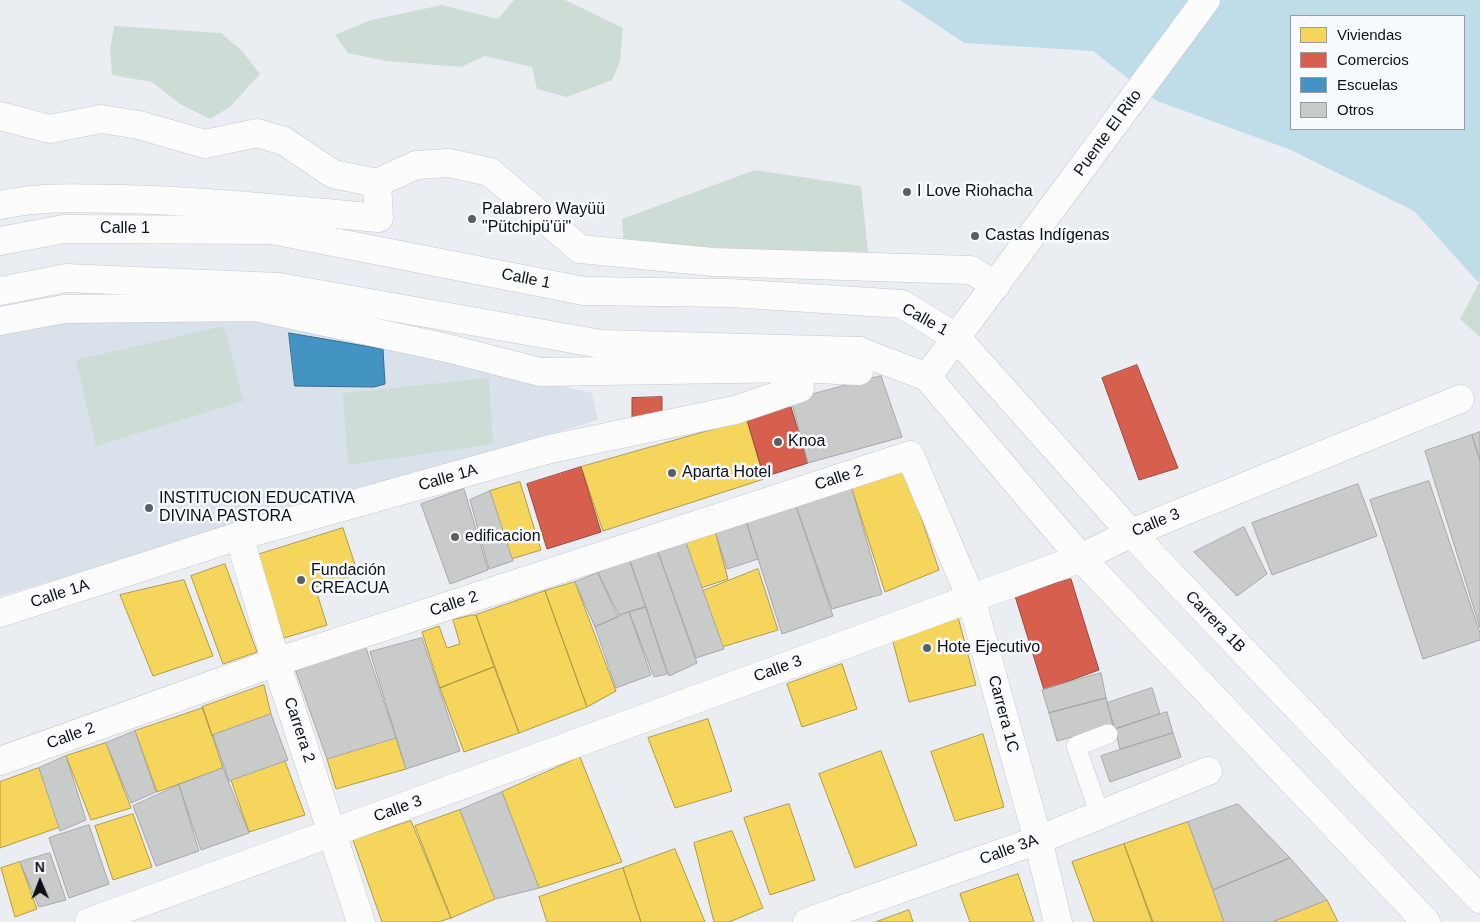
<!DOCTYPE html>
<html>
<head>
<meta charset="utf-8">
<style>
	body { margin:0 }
	#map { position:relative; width:1480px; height:922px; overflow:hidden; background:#eaeef3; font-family:Helvetica,sans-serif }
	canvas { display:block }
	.legend { position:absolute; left:1290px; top:15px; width:175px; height:115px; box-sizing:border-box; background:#f7fafe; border:1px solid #9a9da0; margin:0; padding:6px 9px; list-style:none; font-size:15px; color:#0e1114 }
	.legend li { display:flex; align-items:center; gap:10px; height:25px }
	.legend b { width:25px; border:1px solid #9a9da0 }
	.north { position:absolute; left:15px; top:857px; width:50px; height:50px; -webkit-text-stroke:4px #f7fafe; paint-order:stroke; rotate:359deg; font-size:14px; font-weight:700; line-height:20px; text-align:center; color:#0e1114 }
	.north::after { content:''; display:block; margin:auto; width:18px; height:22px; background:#0e1114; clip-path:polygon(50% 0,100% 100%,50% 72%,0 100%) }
</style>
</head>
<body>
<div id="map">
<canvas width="1480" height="922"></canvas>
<ul class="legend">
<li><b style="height:14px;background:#f6d55c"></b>Viviendas</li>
<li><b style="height:14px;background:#d6604d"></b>Comercios</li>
<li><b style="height:14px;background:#4393c3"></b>Escuelas</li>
<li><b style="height:14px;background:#c9caca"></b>Otros</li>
</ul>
<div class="north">N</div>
</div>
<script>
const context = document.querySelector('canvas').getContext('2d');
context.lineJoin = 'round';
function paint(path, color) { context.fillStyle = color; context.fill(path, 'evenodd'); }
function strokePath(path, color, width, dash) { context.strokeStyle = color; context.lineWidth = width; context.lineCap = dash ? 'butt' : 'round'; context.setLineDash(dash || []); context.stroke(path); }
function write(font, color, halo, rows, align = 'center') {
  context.font = font + ' Helvetica,sans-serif'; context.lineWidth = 5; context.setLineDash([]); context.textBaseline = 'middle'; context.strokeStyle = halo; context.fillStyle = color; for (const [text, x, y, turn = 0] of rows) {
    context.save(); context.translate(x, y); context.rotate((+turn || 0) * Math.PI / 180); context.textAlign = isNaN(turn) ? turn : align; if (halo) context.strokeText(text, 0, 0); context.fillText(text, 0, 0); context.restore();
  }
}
const built = new Path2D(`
	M255,316L592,393L598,420L0,596V333L59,322Z`);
const green = new Path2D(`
	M514,0H565L623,28L620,62L612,80L567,97L537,89L532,67L485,56L461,67L386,61L348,53L335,35L371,20L442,5L498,19Z
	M114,26L221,33L242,51L260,74L230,107L210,119L180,104L152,82L112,75L110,50Z
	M755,170L861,186L868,252L624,248L622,219Z
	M1480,281V337L1460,319Z
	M224,326L243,401L96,446L76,360Z
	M489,378L493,444L348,465L343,393Z`);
const water = new Path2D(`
	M900,0H1480V281L1478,282L1414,211L1291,150L1157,101L1093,51L964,43ZM1291,16H1464V129H1291Z`);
const homes = new Path2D(`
	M747,420L764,479L603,531L581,467Z
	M905,470L939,570L885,592L851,486Z
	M520,482L541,550L511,559L490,491Z
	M343,528L358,574L315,587L327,625L284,638L257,555Z
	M715,531L728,579L701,588L685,540Z
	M225,564L257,652L223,664L191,576Z
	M758,569L778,630L722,647L703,591Z
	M184,580L213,656L153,676L120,595Z
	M575,582L616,691L587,707L545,591Z
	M545,591L587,707L519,733L476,615Z
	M957,613L976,685L909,702L893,642Z
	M472,615H476L494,667L440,688L422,632L439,626L447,648L460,644L453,620Z
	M842,664L857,709L802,727L787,684Z
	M494,667L519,733L464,752L440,688Z
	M264,685L271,714L212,736L202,707Z
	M203,708L223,768L157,792L135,731Z
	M708,719L732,791L675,808L648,738Z
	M983,734L1004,807L955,821L931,752Z
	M396,738L406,769L336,789L327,759Z
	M106,743L131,808L91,820L66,756Z
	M881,751L917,845L855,868L819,774Z
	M580,757L622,862L539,888L502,792Z
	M285,761L305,815L249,832L231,780Z
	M39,768L60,827L0,848V782Z
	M789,804L815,880L770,895L744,818Z
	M460,810L495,899L451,918L415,826Z
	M133,814L152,867L113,880L95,826Z
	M411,821L451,918L438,922H382L353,840Z
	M1188,822L1213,890L1224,922H1152L1124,844Z
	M732,831L763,908L729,922H714L694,843Z
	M1124,844L1153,922H1094L1072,862Z
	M675,849L705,922H641L623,868Z
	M20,862L37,909L15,917L1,868Z
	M623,868L641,922H547L539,897Z
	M1018,874L1034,922H970L960,894Z
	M1327,900L1338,922H1272Z
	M909,910L913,922H876Z`);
const shops = new Path2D(`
	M1137,365L1178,468L1139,480L1102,378Z
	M662,397V423L632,422V398Z
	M791,407L808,463L764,477L747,420Z
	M581,467L601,532L547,549L527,484Z
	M1071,579L1099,670L1044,690L1015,596Z`);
const schools = new Path2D(`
	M289,333L383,349L385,384L374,387L295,386Z`);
const building = new Path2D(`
	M881,376L902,437L808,463L791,400Z
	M1480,432V461L1472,435Z
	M1472,435L1480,461V628L1425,451Z
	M1429,481L1480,633V640L1423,659L1370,500Z
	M1358,484L1377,536L1272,575L1252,523Z
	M851,486L882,594L832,609L796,506Z
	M464,489L488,570L450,584L421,504Z
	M490,491L513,561L489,569L470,500Z
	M796,506L833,616L782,634L746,521Z
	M746,521L758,559L727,569L715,531Z
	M1244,527L1267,574L1237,596L1194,552Z
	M685,540L724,649L696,658L657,549Z
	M657,549L697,663L669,676L629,558Z
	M629,558L646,607L619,615L598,573Z
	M598,573L618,617L595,627L575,582Z
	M646,607L667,674L654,677L629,612Z
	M629,612L651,675L616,688L595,627Z
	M422,638L460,751L406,769L370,652Z
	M365,645L396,738L327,759L295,669Z
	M1101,673L1106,698L1049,713L1042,690Z
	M1152,688L1160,714L1115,729L1107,703Z
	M1106,698L1113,726L1057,741L1049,713Z
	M1167,712L1173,733L1120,749L1115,729Z
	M271,714L288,760L229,781L213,735Z
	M135,731L156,792L131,803L106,743Z
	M1173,733L1181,757L1110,782L1101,756Z
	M66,756L86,820L60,831L39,768Z
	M223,768L249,833L201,850L179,785Z
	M179,785L199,851L156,866L133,806Z
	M502,792L539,888L495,899L460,810Z
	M1238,804L1290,858L1213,890L1188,822Z
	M89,825L109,884L69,898L49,838Z
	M50,853L66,900L39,907L20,862Z
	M1290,858L1327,900L1272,922H1224L1213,890Z`);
const lane = new Path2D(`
	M1100,815L1076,746L1108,734`);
const street = new Path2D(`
	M0,116L50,129L101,119L139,125L205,144L257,133L284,141L333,174L377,183L416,165L449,163L490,172L580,249L713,262L971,270L996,285
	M0,205C41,196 79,198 121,199C207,201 293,210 379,218L377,183
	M0,321L64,309L256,307L447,348L540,372L796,368
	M239,536L276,662L361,922
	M0,613L239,536L550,449L735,410L800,388L796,368L859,371V351
	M0,761L276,662L910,455L971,598L1038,840L1058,922
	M89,922L1081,558L1131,533L1460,399
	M807,922L1038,840L1208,771`);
const secondary = new Path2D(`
	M0,241L64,229L272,230L584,291L729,293L902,304L957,338L1131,533L1480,899
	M0,291L66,278L279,287L601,344L859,351L927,377L1081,558L1426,922
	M927,377L1206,0`);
const markers = [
	[907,192,5,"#5b5e62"],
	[472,219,5,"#5b5e62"],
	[975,236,5,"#5b5e62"],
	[778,442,5,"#5b5e62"],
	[672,473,5,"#5b5e62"],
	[149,508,5,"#5b5e62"],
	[455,537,5,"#5b5e62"],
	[301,580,5,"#5b5e62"],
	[927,648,5,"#5b5e62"]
];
const streetNames = [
	["Puente El Rito",1108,133,-54],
	["Calle 1",125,229],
	["Calle 1",526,279,11],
	["Calle 1",925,320,29],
	["Calle 1A",448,478,-16],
	["Calle 2",839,478,-18],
	["Calle 3",1156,523,-22],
	["Calle 1A",60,594,-18],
	["Calle 2",454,604,-18],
	["Carrera 1B",1215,622,46],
	["Calle 3",778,669,-20],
	["Carrera 1C",1003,714,75],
	["Carrera 2",299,730,72],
	["Calle 2",71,736,-20],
	["Calle 3",398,809,-20],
	["Calle 3A",1009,850,-20]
];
const poiNames = [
	["I Love Riohacha",917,192],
	["Palabrero Wayüü",482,210],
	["\"Pütchipü'üi\"",482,228],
	["Castas Indígenas",985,236],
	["Knoa",788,442],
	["Aparta Hotel",682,473],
	["INSTITUCION EDUCATIVA",159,499],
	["DIVINA PASTORA",159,517],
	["edificacion",465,537],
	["Fundación",311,571],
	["CREACUA",311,589],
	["Hote Ejecutivo",937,648]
];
paint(built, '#d9e1eb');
paint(green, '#cdddd6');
paint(water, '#bedde8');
paint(homes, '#f6d55c');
strokePath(homes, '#b09a46', 1);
paint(shops, '#d6604d');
strokePath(shops, '#9a483c', 1);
paint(schools, '#4393c3');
strokePath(schools, '#336c8e', 1);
paint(building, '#c9caca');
strokePath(building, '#a6a7a8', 1);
strokePath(lane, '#c4c8cb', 20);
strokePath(street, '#c4c8cb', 29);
strokePath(secondary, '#c4c8cb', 29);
strokePath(lane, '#fcfcfd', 19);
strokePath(street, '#fcfcfd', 28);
strokePath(secondary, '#fcfcfd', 28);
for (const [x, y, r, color] of markers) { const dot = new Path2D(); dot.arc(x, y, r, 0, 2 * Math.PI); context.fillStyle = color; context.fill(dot); strokePath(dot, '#f7fafe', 2); }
write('16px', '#0e1114', '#f7fafe', streetNames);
write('16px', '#0e1114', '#f7fafe', poiNames, 'left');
</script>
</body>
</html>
